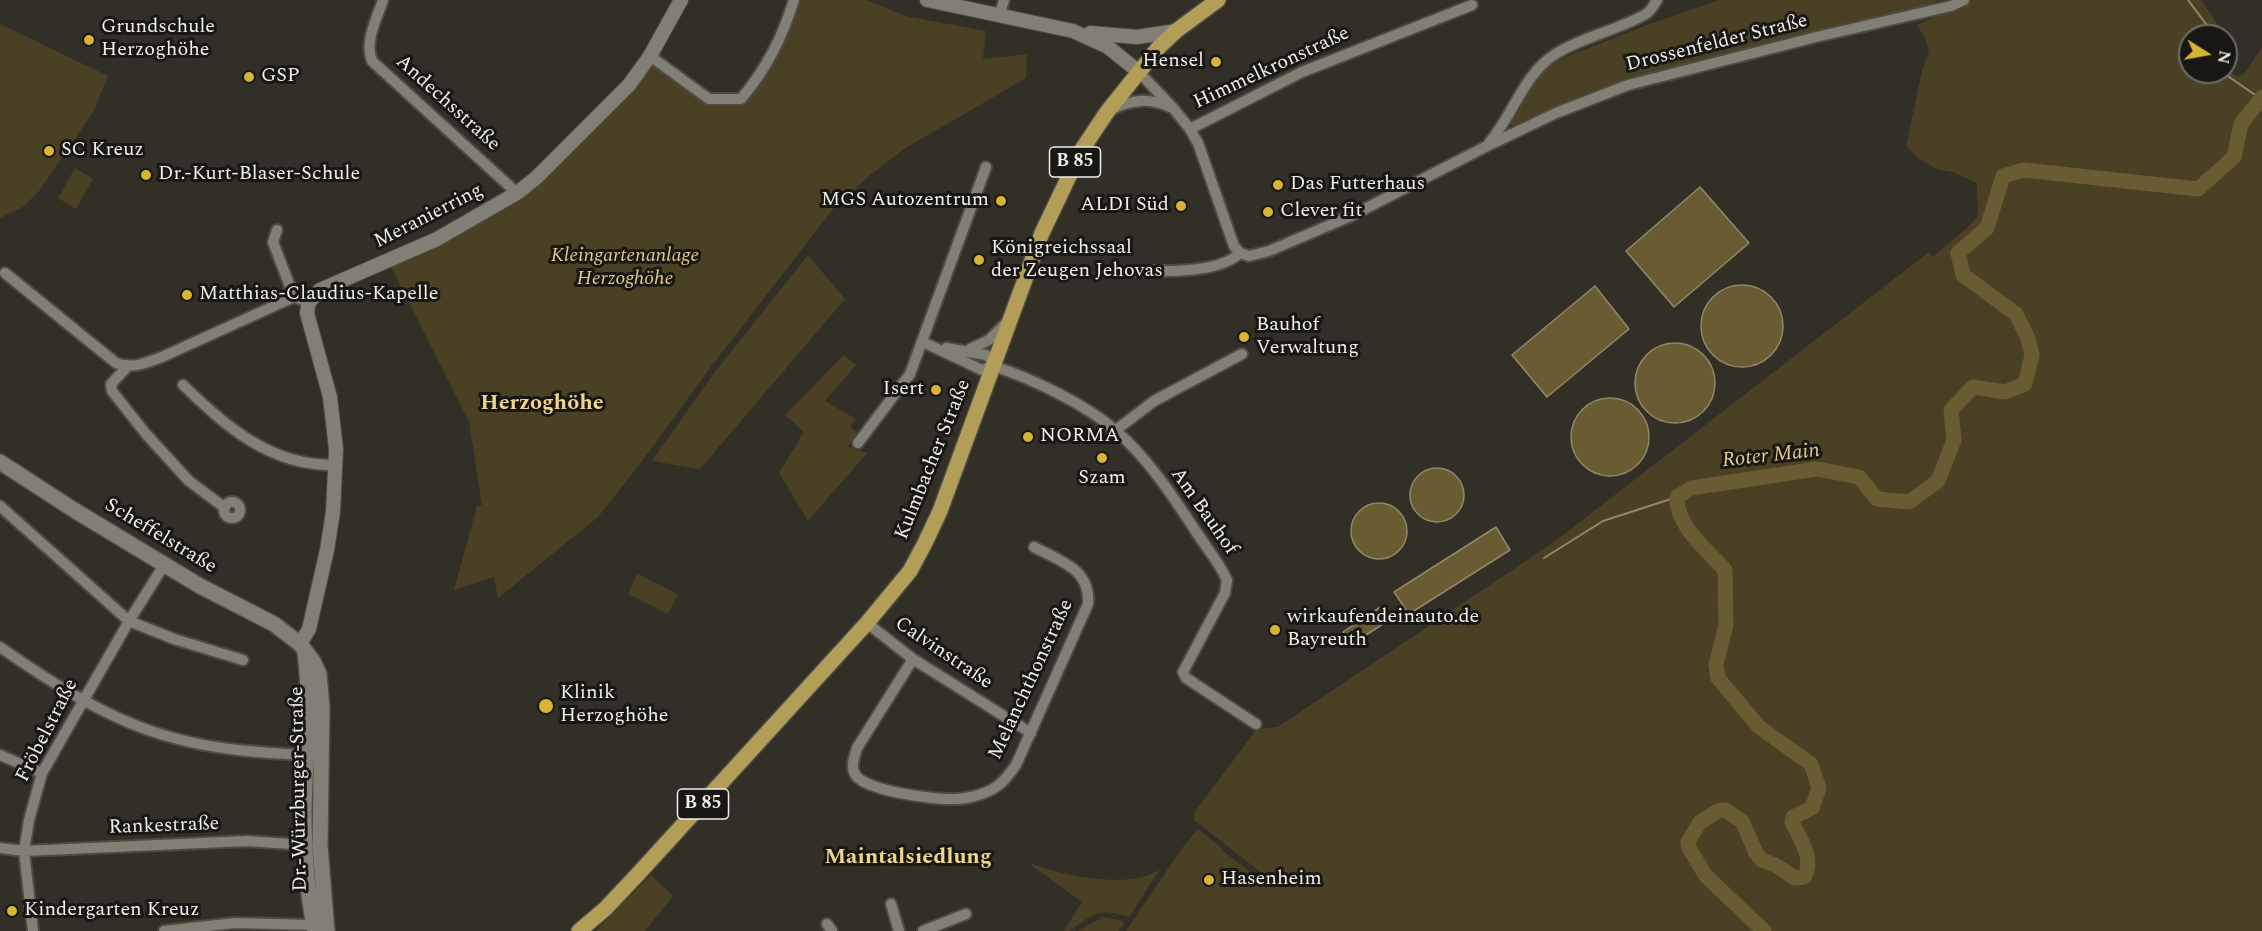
<!DOCTYPE html>
<html>
<head>
<meta charset="utf-8">
<style>
	body { margin:0 }
	#map { position:relative; width:2262px; height:931px; overflow:hidden; background:#322f27; font-family:Spectral,serif }
	canvas { display:block }
	.north { position:absolute; left:2178px; top:24px; width:60px; height:60px; box-sizing:border-box; background:#191714; border:2px solid #6f6d6a; border-radius:50%; rotate:101deg; font-size:16px; font-weight:700; line-height:24px; text-align:center; color:#f1efea }
	.north::after { content:''; display:block; margin:auto; width:21px; height:27px; background:#d8b434; clip-path:polygon(50% 0,100% 100%,50% 72%,0 100%) }
</style>
</head>
<body>
<div id="map">
<canvas width="2262" height="931"></canvas>
<div class="north">N</div>
</div>
<script>
const context = document.querySelector('canvas').getContext('2d');
context.lineJoin = 'round';
function paint(path, color) { context.fillStyle = color; context.fill(path, 'evenodd'); }
function strokePath(path, color, width, dash) { context.strokeStyle = color; context.lineWidth = width; context.lineCap = dash ? 'butt' : 'round'; context.setLineDash(dash || []); context.stroke(path); }
function write(font, color, halo, rows, align = 'center') {
  context.font = font + ' Spectral,serif'; context.lineWidth = 6; context.setLineDash([]); context.textBaseline = 'middle'; context.strokeStyle = halo; context.fillStyle = color; for (const [text, x, y, turn = 0] of rows) {
    context.save(); context.translate(x, y); context.rotate((+turn || 0) * Math.PI / 180); context.textAlign = isNaN(turn) ? turn : align; if (halo) context.strokeText(text, 0, 0); context.fillText(text, 0, 0); context.restore();
  }
}
const green = new Path2D(`
	M794,0H867L905,16L986,31L983,59L1027,54L1026,78L904,149L869,176L833,209L710,368L643,460L598,517L498,598L494,577L454,590L477,506L482,505L469,422L388,261L517,193L650,56L709,99L741,98L761,75Z
	M1720,0H1941L1906,12L1695,61L1595,90L1515,129L1511,124L1540,74L1561,59L1644,26Z
	M1974,0H2201L2223,32L2221,36H2190V72H2226V69L2238,77L2245,73L2262,47V931H1126L1183,847L1198,829L1223,849V851L1266,884L1263,874L1194,820V813L1257,729L1278,727L1554,542L1929,252L1932,257L1967,228L1978,216L1977,183L1953,172L1936,169L1917,157L1906,146L1922,71L1929,52L1926,40L1917,25Z
	M0,24L108,76L93,112L39,191L23,207L0,218Z
	M75,168L93,179L76,209L58,198Z
	M808,255L845,299L700,469L652,461L715,372Z
	M844,355L856,365L825,401L856,419L850,426L858,434L848,447L867,453L808,521L779,473L804,432L785,415Z
	M637,574L678,594L668,614L628,594Z
	M1027,862C1058,875 1132,891 1160,869L1129,917C1097,907 1095,914 1069,931H1064L1082,902Z
	M651,875L673,896L645,931H596Z
	M1103,917L1123,921L1124,924L1118,931H1078Z`);
const water = new Path2D(`
	M1700,187L1749,243L1674,307L1626,251Z
	M1701 326a41 41 0 1 1 82 0a41 41 0 1 1-82 0Z
	M1595,286L1629,329L1547,397L1512,355Z
	M1635 383a40 40 0 1 1 80 0a40 40 0 1 1-80 0Z
	M1571 437a39 39 0 1 1 78 0a39 39 0 1 1-78 0Z
	M1410 495a27 27 0 1 1 54 0a27 27 0 1 1-54 0Z
	M1351 531a28 28 0 1 1 56 0a28 28 0 1 1-56 0Z
	M1496,527L1510,550L1409,614L1394,592Z
	M1380,607L1389,620L1351,645L1343,632Z`);
const stream = new Path2D(`
	M2188,0L2209,28L2211,36
	M2222,72L2261,99
	M1544,558L1603,521L1677,497`);
const river = new Path2D(`
	M1764,931L1706,876L1689,848L1688,842L1700,822L1720,810H1725L1742,821L1756,853L1762,860L1775,865L1795,878L1804,877C1815,859 1800,839 1792,822L1793,817L1812,808L1819,788L1811,764L1759,727L1718,678L1716,665L1726,625L1725,570C1706,549 1676,526 1677,497L1691,488L1817,469L1859,477L1877,499L1909,502L1938,481L1954,440L1951,410L1973,387L2005,392L2025,384L2032,355L2028,338L2016,314L1963,275L1958,253L1987,228L2003,176L2024,170L2198,189L2234,157L2241,124L2262,97`);
const minor = new Path2D(`
	M383,0C377,18 364,42 372,61L517,193
	M1000,14L1004,0
	M650,56L709,99H741C767,68 782,38 794,0
	M1139,72L1173,108L1190,129L1198,143L1234,246L1240,253L1249,256L1269,251L1351,216L1487,146L1556,113L1628,85L1816,37L1951,6L1964,0
	M1110,110C1131,100 1148,97 1170,107
	M1190,129L1302,72L1472,5
	M1489,143C1514,114 1523,74 1557,53C1585,36 1618,30 1646,14C1651,11 1654,5 1657,0
	M277,230L273,242L294,297
	M1135,271C1164,271 1218,274 1240,253
	M5,273L116,363C133,369 146,363 162,357L294,297L309,302
	M923,342L982,370L993,366
	M946,348L986,355L990,358L993,366
	M970,349L989,340L1007,322
	M993,366C1031,378 1085,404 1115,430C1147,457 1172,495 1195,530C1205,546 1219,562 1227,580L1225,593L1183,672L1186,678L1256,724
	M127,367L111,384L112,391L146,434L189,481L225,508
	M183,385C227,427 270,466 335,465
	M1116,430L1154,401L1242,354
	M858,443L910,374L986,167
	M224 510a8 8 0 1 1 16 0a8 8 0 1 1-16 0Z
	M0,506L129,621L174,639L243,660
	M867,623L913,659L1031,733
	M0,647C53,684 112,722 174,738C217,750 262,753 306,755
	M913,659L857,748C855,756 850,766 855,774C863,791 936,800 955,799C966,799 981,795 991,790C1002,785 1009,774 1016,765L1088,604C1091,569 1060,561 1034,547
	M0,755L42,773
	M0,848L24,851L247,841L305,845
	M891,904L899,931
	M827,924L832,931
	M33,931L24,851L29,820L42,773L129,621L164,565
	M164,931L235,923L314,925
	M923,931L966,914`);
const tertiary = new Path2D(`
	M927,0L1073,31L1108,47L1139,72
	M1090,33L1137,37L1176,31
	M300,644L309,629L327,550L333,512L336,449L330,397L307,313L309,302L320,290L437,239L517,193L536,178L629,85L650,56L681,0`);
const secondary = new Path2D(`
	M0,462L74,510L200,586L274,624L300,644L313,661L319,674L322,708L320,846L327,931
	M305,653C312,706 305,759 304,811C304,851 307,892 315,931`);
const primary = new Path2D(`
	M579,931L605,909L639,873L867,623L910,571L925,543L940,511L1042,233L1081,151L1107,112L1159,47L1176,31L1218,0`);
const markers = [
	[89,40,6,"#d8b434"],
	[1216,62,6,"#d8b434"],
	[249,77,6,"#d8b434"],
	[49,151,6,"#d8b434"],
	[146,175,6,"#d8b434"],
	[1278,185,6,"#d8b434"],
	[1001,201,6,"#d8b434"],
	[1181,206,6,"#d8b434"],
	[1268,212,6,"#d8b434"],
	[979,260,6,"#d8b434"],
	[187,295,6,"#d8b434"],
	[1244,337,6,"#d8b434"],
	[936,390,6,"#d8b434"],
	[1028,437,6,"#d8b434"],
	[1102,458,6,"#d8b434"],
	[1275,630,6,"#d8b434"],
	[546,706,8,"#d8b434"],
	[1209,880,6,"#d8b434"],
	[12,911,6,"#d8b434"]
];
const shields = [
	[1075,162,51],
	[703,804,51]
];
const shieldNames = [
	["B 85",1075,162],
	["B 85",703,804]
];
const poiNames = [
	["Grundschule",101,28],
	["Herzoghöhe",101,51],
	["Hensel",1204,62,"right"],
	["GSP",261,77],
	["SC Kreuz",61,151],
	["Dr.-Kurt-Blaser-Schule",158,175],
	["Das Futterhaus",1290,185],
	["MGS Autozentrum",989,201,"right"],
	["ALDI Süd",1169,206,"right"],
	["Clever fit",1280,212],
	["Königreichssaal",991,249],
	["der Zeugen Jehovas",991,272],
	["Matthias-Claudius-Kapelle",199,295],
	["Bauhof",1256,326],
	["Verwaltung",1256,349],
	["Isert",924,390,"right"],
	["NORMA",1040,437],
	["Szam",1102,479,"center"],
	["wirkaufendeinauto.de",1287,618],
	["Bayreuth",1287,641],
	["Klinik",560,694],
	["Herzoghöhe",560,717],
	["Hasenheim",1221,880],
	["Kindergarten Kreuz",24,911]
];
const streetNames = [
	["Drossenfelder Straße",1717,44,-14],
	["Himmelkronstraße",1272,69,-25],
	["Andechsstraße",447,104,42],
	["Meranierring",429,217,-27],
	["Kulmbacher Straße",934,460,-68],
	["Am Bauhof",1203,512,55],
	["Scheffelstraße",160,537,31],
	["Calvinstraße",943,654,34],
	["Melanchthonstraße",1032,680,-65],
	["Fröbelstraße",48,731,-63],
	["Dr.-Würzburger-Straße",300,789,-91],
	["Rankestraße",164,827,-2]
];
const parkNames = [
	["Kleingartenanlage",625,257],
	["Herzoghöhe",625,280]
];
const waterNames = [
	["Roter Main",1771,457,-6]
];
const quarterNames = [
	["Herzoghöhe",542,405],
	["Maintalsiedlung",908,859]
];
paint(green, '#4a4125');
paint(water, '#695c32');
strokePath(water, '#928869', 1.5);
strokePath(stream, '#928869', 2);
strokePath(river, '#695c32', 15);
strokePath(minor, '#4e4b44', 14);
strokePath(tertiary, '#4e4b44', 16);
strokePath(secondary, '#4e4b44', 18);
strokePath(primary, '#4e4b44', 18);
strokePath(minor, '#827f75', 10);
strokePath(tertiary, '#827f75', 14);
strokePath(secondary, '#827f75', 15);
strokePath(primary, '#b39e58', 15);
for (const [x, y, r, color] of markers) { const dot = new Path2D(); dot.arc(x, y, r, 0, 2 * Math.PI); context.fillStyle = color; context.fill(dot); strokePath(dot, '#191714', 2); }
for (const [x, y, w] of shields) { const box = new Path2D(); box.roundRect(x - w / 2, y - 15, w, 30, 4.5); context.fillStyle = '#191714'; context.fill(box); strokePath(box, '#f1efea', 1.5); }
write('bold 18px', '#f1efea', null, shieldNames);
write('20px', '#f1efea', '#191714', poiNames, 'left');
write('20px', '#f1efea', '#191714', streetNames);
write('italic 20px', '#e1cb86', '#191714', parkNames);
write('italic 21px', '#e1cb86', '#191714', waterNames);
write('bold 22px', '#efd689', '#191714', quarterNames);
</script>
</body>
</html>
